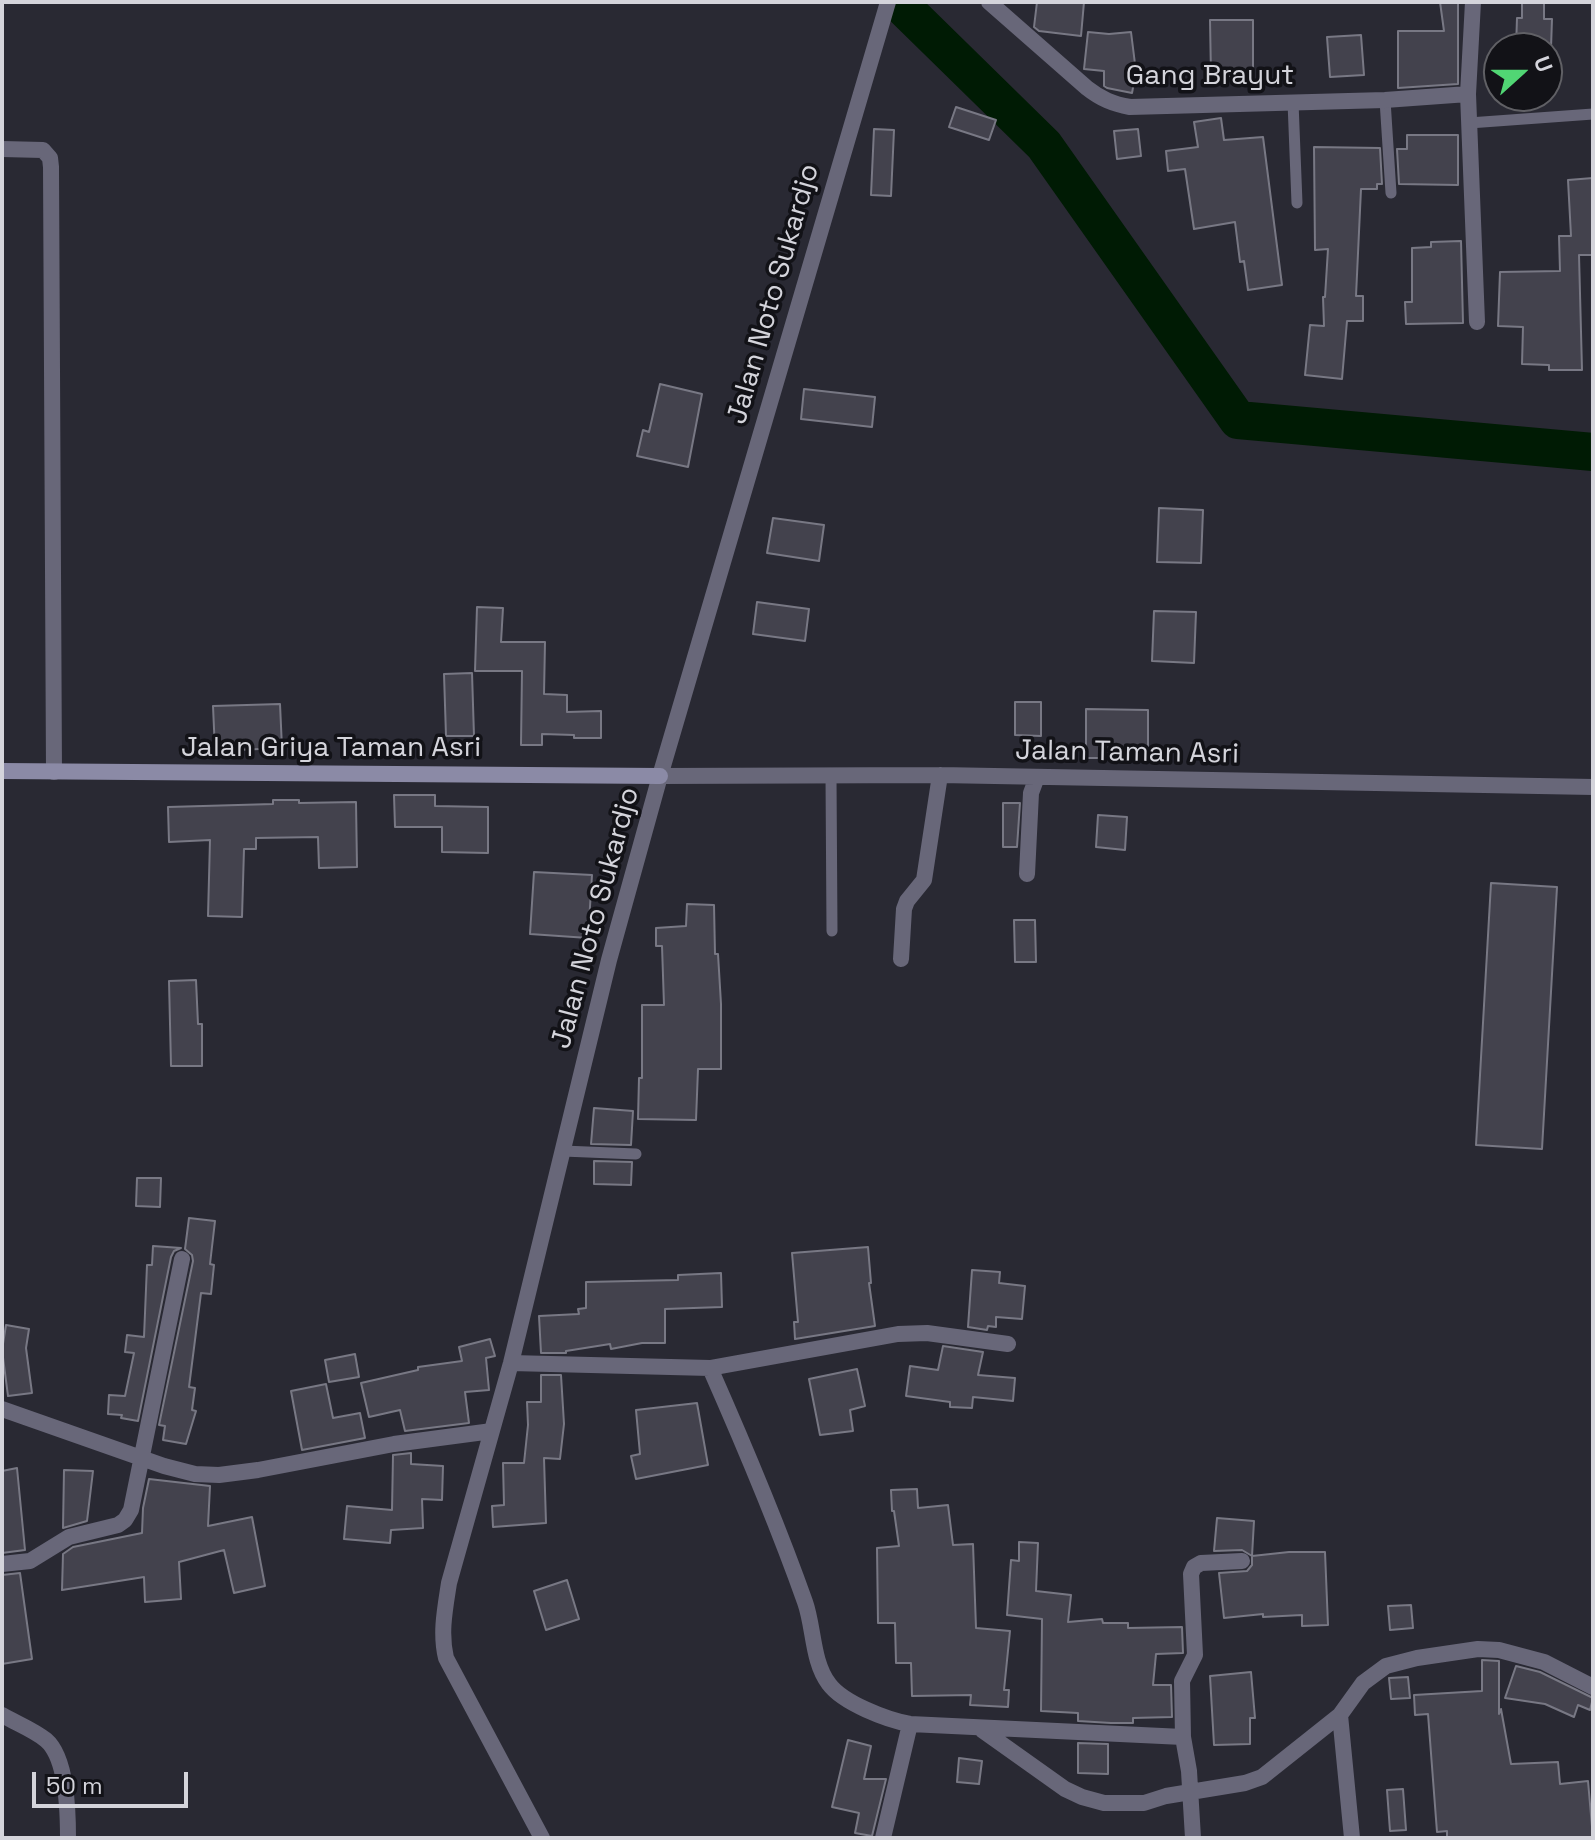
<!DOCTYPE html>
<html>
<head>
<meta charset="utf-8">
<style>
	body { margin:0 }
	#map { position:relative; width:1595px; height:1840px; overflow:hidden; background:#292933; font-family:"Space Grotesk",sans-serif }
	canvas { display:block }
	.frame { position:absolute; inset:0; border:4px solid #d4d4db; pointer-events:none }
	.north { position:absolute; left:1483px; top:32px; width:80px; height:80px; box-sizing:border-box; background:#121217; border:2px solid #606065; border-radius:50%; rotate:69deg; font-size:22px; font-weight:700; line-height:32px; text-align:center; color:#d4d4db }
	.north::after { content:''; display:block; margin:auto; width:28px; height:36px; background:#51d674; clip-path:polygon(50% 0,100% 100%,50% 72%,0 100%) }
	.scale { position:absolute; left:32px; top:1772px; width:156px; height:36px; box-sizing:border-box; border:4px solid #d4d4db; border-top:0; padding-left:10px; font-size:24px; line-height:28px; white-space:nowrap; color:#d4d4db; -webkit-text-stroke:6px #121217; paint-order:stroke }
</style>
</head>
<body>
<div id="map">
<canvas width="1595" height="1840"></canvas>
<div class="frame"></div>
<div class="north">U</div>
<div class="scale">50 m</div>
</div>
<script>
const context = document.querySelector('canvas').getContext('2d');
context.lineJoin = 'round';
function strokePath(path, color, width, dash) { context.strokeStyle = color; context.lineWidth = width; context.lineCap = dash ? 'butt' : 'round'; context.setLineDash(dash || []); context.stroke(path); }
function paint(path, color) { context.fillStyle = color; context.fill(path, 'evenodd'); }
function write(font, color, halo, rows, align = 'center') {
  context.font = font + ' "Space Grotesk",sans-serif'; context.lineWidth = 7; context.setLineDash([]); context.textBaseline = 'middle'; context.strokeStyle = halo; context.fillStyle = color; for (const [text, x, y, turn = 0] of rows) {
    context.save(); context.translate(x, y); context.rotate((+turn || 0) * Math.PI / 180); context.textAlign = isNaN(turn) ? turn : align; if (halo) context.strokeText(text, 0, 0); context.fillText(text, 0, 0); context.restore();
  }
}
const river = new Path2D(`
	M898,2L1044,145L1238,420L1593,452`);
const building = new Path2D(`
	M1037,2H1084L1081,36L1039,31L1034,27Z
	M1440,2H1458V84L1398,88V31H1444Z
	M1522,2H1544V19H1552L1551,48H1516L1517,18H1522Z
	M1210,20H1253V76H1211Z
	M1088,32L1109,34L1131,32L1136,72L1132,93L1107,88L1104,86V71L1084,69Z
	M1361,35L1364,75L1330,77L1327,37Z
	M956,107L996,120L989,140L949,127Z
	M1221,118L1224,140L1263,137L1282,285L1248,290L1244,261L1240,262L1235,222L1194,229L1185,169L1168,171L1166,151L1198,147L1194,122Z
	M874,129L894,130L891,196L871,195Z
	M1138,129L1141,156L1117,159L1114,131Z
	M1407,135H1458V185L1399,184L1397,149H1407Z
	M1314,147L1380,148L1382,184H1377V189H1361L1356,296H1363V321H1347L1342,379L1305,375L1310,325L1324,326L1323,297H1325L1328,249L1315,250Z
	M1593,178V255H1579L1582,370H1549V365L1522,364L1523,327L1498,326L1500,272L1560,271L1559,236H1571L1568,180Z
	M1461,241L1463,323L1406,324L1405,302H1412V248L1431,247V242Z
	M660,384L702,394L688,467L637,456L643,430L649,432Z
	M804,389L875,397L872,427L801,419Z
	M1159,508L1203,510L1201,563L1157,562Z
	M773,518L824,525L819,561L767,553Z
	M757,602L809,609L805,641L753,634Z
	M477,607L503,608L501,642H545L544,694L567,695V712L601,711V738H574V735L542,734V745H521L522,671H475Z
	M1154,611L1196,612L1194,663L1152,661Z
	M472,673L474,736H446L444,674Z
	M1015,702H1041V736L1015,735Z
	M280,704L282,748L215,751L213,706Z
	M1086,709L1148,710V758H1086Z
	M394,795H435V806L488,807V853L442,852V827H395Z
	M273,800H299V803L356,802L357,867L319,868L318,837L256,838V849H244L242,917L208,916L210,840L169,842L168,807L273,804Z
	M1003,803H1020L1017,847H1003Z
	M1098,815L1127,817L1125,850L1096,847Z
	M534,872L592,875L588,938L530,934Z
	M1491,883L1557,887L1542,1149L1476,1145Z
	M687,904L714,905L715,954H718L721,1004V1069H698L696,1120L638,1119L639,1078H642V1005H664L662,946H656V928L686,926Z
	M1014,920H1035L1036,962H1015Z
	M196,980L198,1024H202V1066H171L169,981Z
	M594,1108L633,1111L631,1145L591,1144Z
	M594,1161L632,1162L631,1185L594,1184Z
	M137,1178H161L160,1207L136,1206Z
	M189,1218L215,1221L210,1264L214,1265L211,1294L201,1293L189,1387L195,1388L192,1410L196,1411L186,1444L163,1440L165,1426L159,1425L193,1261L192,1255L185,1249Z
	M153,1246L181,1248L174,1251L171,1257L138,1421L121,1418L122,1415L108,1414L109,1395L125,1396L134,1353L125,1352L127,1335L144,1337L147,1265H152Z
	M868,1247L871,1283H869L875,1326L795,1339L794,1322H798L792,1253Z
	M972,1270L1000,1272L999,1283L1025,1286L1022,1319L996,1317V1327L988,1326L987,1330L968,1327Z
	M721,1273L722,1307L665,1309V1343H642L611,1349L610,1344L566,1351V1353H541L539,1316L579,1314L578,1309L586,1308V1282L678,1280V1275Z
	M6,1325L29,1329L26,1348L32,1393L8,1396L2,1350Z
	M490,1339L495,1356L486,1358L489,1390L465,1392L469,1423L405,1431L400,1410L369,1417L361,1383L418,1370V1367L462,1361L459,1347Z
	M943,1346L983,1352L978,1375L1015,1378L1013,1401L973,1397L972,1408L950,1407V1402L906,1396L910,1366L938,1370Z
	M355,1354L359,1377L329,1382L325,1360Z
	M857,1369L865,1406L850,1410L853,1431L820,1435L809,1379Z
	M541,1375H561L564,1424L560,1459L544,1458L546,1523L493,1527L492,1506L504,1505L503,1463H524L528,1425L527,1402H541Z
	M326,1384L333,1418L360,1413L365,1438L302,1450L291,1391Z
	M697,1403L708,1465L636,1479L631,1456L640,1454L636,1410Z
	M411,1453V1464L443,1466L442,1500L422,1499L423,1528L391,1530L390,1543L344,1539L347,1506L392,1510L393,1455Z
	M17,1468L25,1550L2,1553V1471Z
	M64,1470L93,1471L87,1521L63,1528Z
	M149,1479L210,1486L208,1526L252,1517L265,1586L234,1593L224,1550L179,1562L181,1599L145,1602L144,1577L62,1590L63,1554L73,1547L142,1533L143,1508Z
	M917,1489L918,1508L948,1505L953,1545L973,1544L976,1628L1010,1631L1004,1690H1009L1008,1707L970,1705L971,1695L912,1696L911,1663H896L895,1623H878L877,1548L899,1546L894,1511H892L891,1490Z
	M1217,1518L1254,1521L1252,1556L1242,1550L1214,1551Z
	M1019,1542L1038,1543L1036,1591L1071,1595L1068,1622L1102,1619L1103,1623H1128V1628L1182,1627L1183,1653L1156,1654L1153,1685H1171L1172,1717L1133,1718V1723H1111L1078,1721V1713L1041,1711L1042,1619L1007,1615L1011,1560L1019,1561Z
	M1289,1552H1325L1328,1625L1302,1626V1615L1263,1617V1614L1224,1618L1219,1573L1247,1571L1252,1565V1556Z
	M20,1573L32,1659L2,1664V1575Z
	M567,1580L579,1619L546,1630L534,1591Z
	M1411,1605L1413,1628L1390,1630L1388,1606Z
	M1482,1660L1499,1661V1714L1501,1709L1511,1764L1558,1762L1560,1784L1588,1781L1593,1838H1447V1831L1437,1832L1428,1714L1415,1715L1414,1695L1482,1691Z
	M1516,1666L1540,1672L1593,1698L1590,1710L1578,1705L1574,1717L1545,1704L1505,1698Z
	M1251,1672L1255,1718H1250V1744L1214,1745L1210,1676Z
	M1408,1677L1410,1698L1391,1699L1389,1678Z
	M848,1740L871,1746L864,1779H886L872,1836L855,1833L859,1813L832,1807Z
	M1078,1743L1108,1744V1774L1078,1773Z
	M959,1758L982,1761L979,1784L957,1782Z
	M1403,1789L1406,1830L1390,1831L1387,1790Z`);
const lane = new Path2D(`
	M1385,100L1391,193
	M1293,102L1297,203
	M1469,123L1593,114
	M831,776L832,931
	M563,1151L636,1154`);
const street = new Path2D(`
	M989,2L1087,88C1101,99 1113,104 1130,107L1385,100L1468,94
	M1473,2L1468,94L1477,322
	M2,149L43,150L50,158L51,167L54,772
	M660,776L940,775L1593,787
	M1027,874L1031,793L1037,777
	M901,959L904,909L907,901L924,880L940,775
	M511,1363L710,1368L898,1334L927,1333L1008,1344
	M710,1368C744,1445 777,1523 805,1602C814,1627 812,1662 829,1684C843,1703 887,1720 910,1724L1183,1737L1189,1771L1193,1838
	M2,1409L164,1466L195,1474L219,1475L258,1470L394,1444L492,1431
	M2,1564L30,1561L69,1537L118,1525L125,1520L131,1510L182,1259
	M2,1715C16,1723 34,1730 46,1740C67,1758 68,1812 68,1838
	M1340,1715L1352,1838
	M982,1730L1065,1789L1082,1797L1104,1803H1144L1166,1796L1245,1783L1262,1777L1340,1715L1363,1683L1386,1666L1417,1658L1478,1649L1499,1650L1544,1662L1593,1687
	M1183,1737L1182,1681L1195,1655L1191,1574L1194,1567L1201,1563L1242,1561
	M542,1838L446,1658C440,1633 445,1609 449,1583L511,1363L609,960L660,776L888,2
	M883,1838L910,1724`);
const secondary = new Path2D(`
	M2,771L660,776`);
const streetNames = [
	["Gang Brayut",1210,76],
	["Jalan Noto Sukardjo",774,294,-74],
	["Jalan Griya Taman Asri",331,748],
	["Jalan Taman Asri",1127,753,1],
	["Jalan Noto Sukardjo",596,918,-75]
];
strokePath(river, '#001b04', 38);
paint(building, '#43424d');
strokePath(building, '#787884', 2);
strokePath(lane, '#686779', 11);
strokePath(street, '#686779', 16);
strokePath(secondary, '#8b8aa6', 16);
write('28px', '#d4d4db', '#121217', streetNames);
</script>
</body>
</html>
